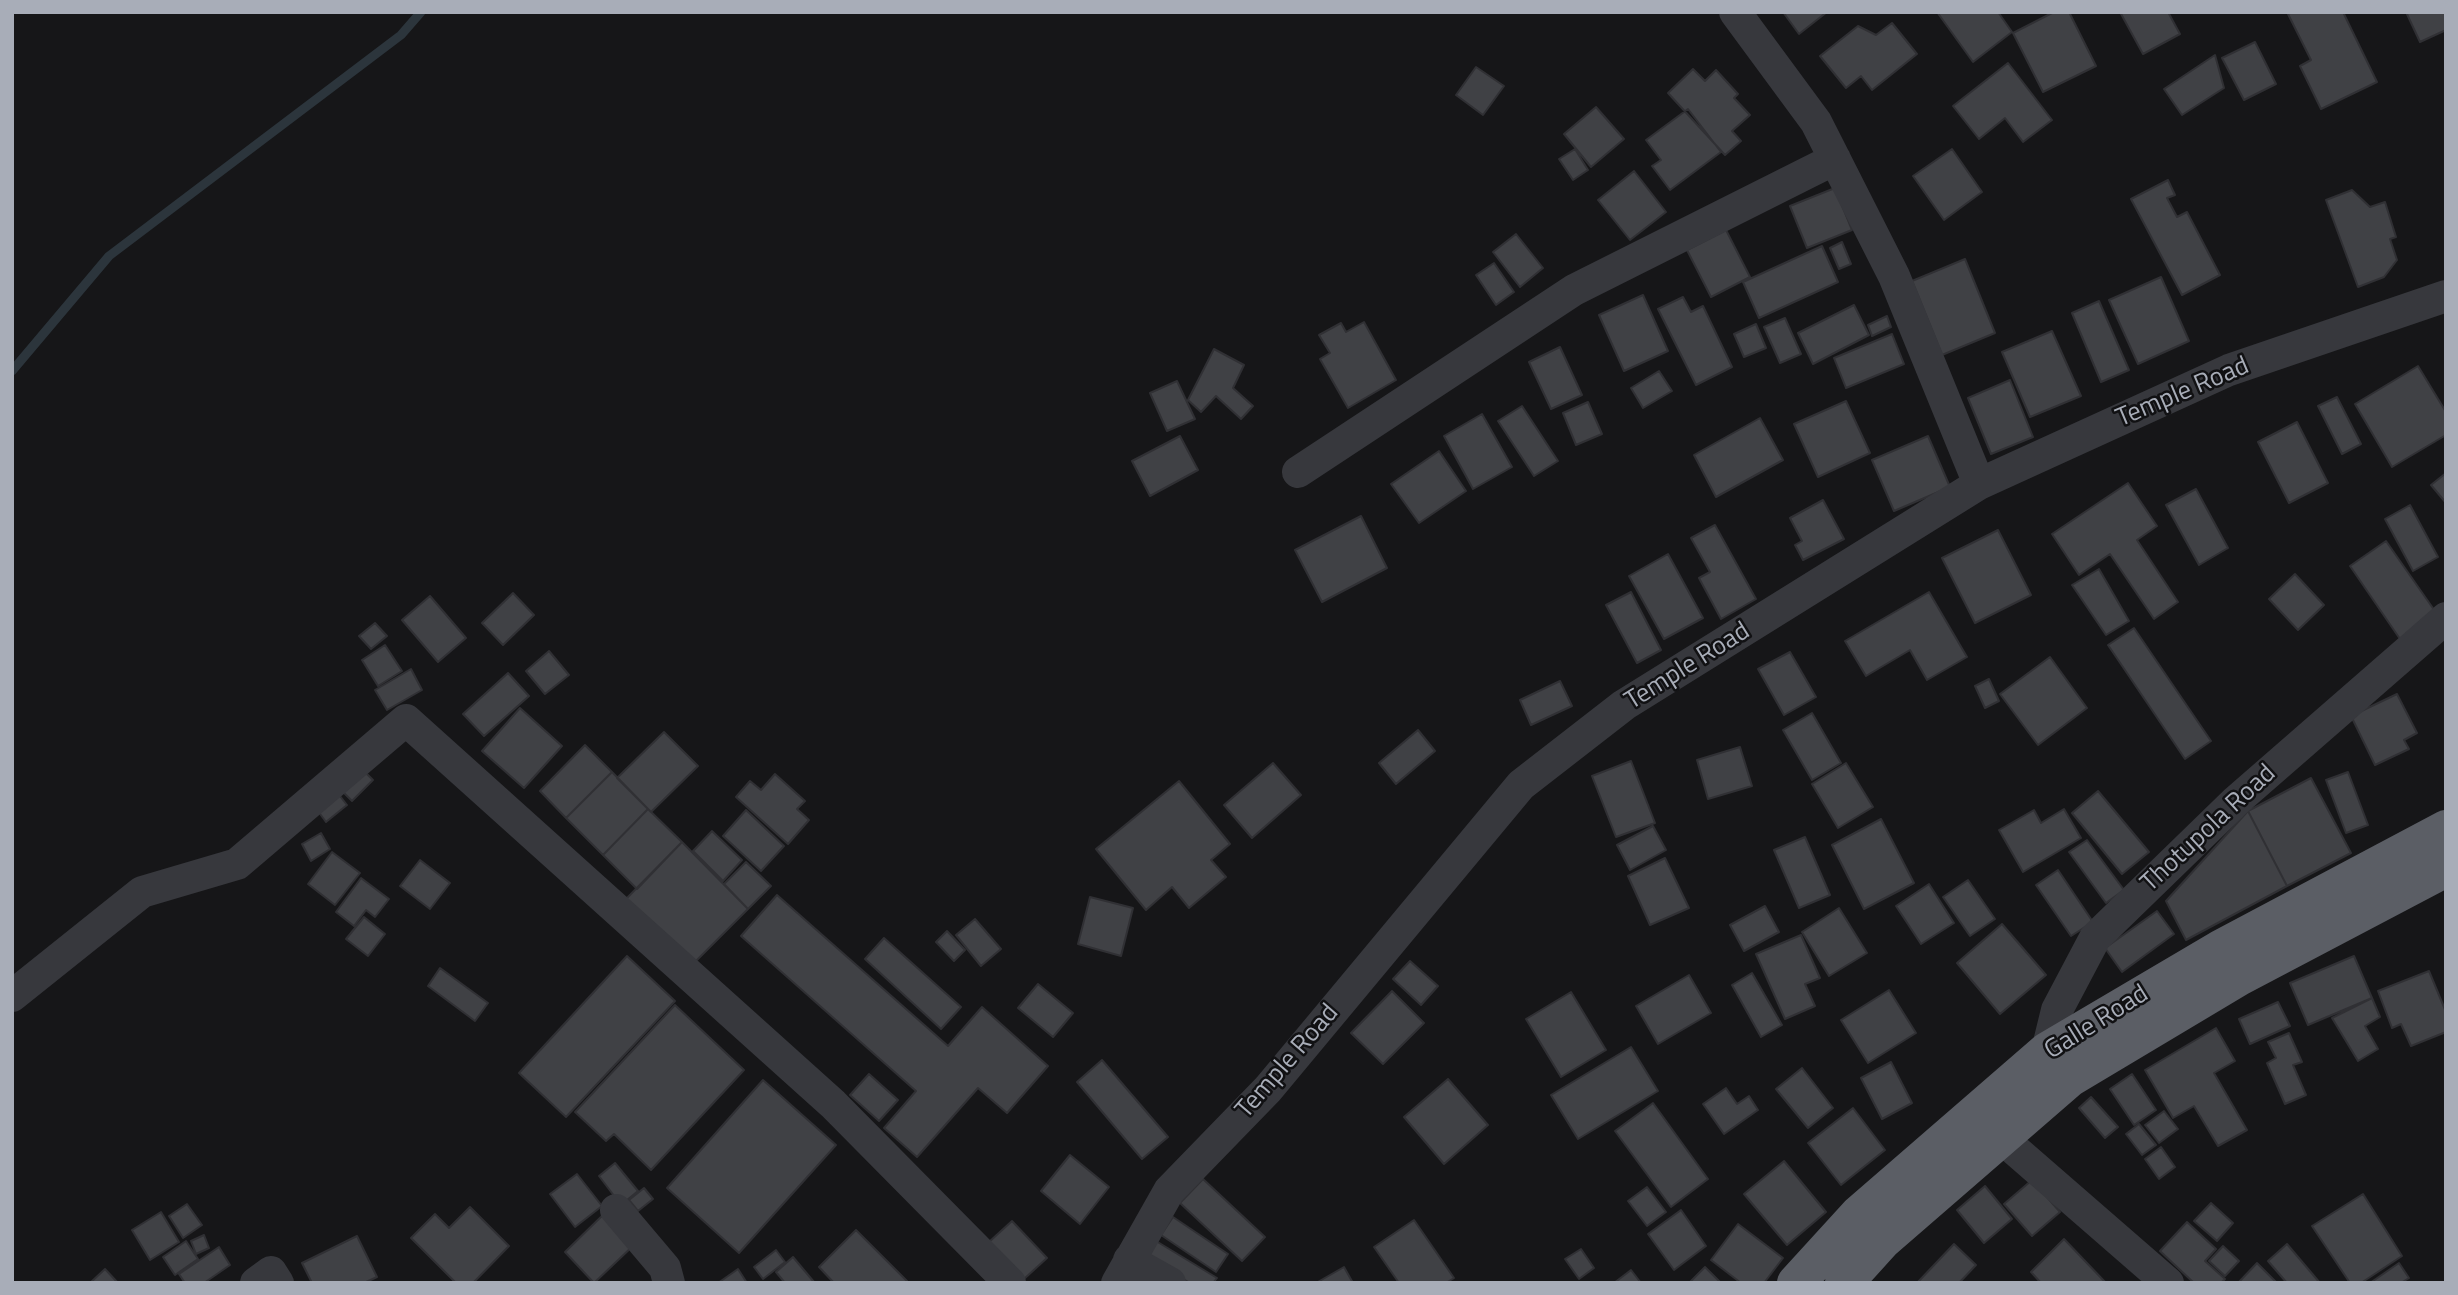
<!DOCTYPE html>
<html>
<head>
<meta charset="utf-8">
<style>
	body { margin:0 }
	#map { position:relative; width:2458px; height:1295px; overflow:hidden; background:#161618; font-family:"Titillium Web",sans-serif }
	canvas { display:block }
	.frame { position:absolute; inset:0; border:14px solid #a8adb8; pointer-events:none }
</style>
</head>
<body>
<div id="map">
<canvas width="2458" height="1295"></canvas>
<div class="frame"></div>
</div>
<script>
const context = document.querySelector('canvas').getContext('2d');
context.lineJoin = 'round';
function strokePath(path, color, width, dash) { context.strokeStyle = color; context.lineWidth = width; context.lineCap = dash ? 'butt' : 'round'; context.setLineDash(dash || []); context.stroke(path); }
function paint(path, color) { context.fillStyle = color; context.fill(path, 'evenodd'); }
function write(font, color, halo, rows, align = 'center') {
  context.font = font + ' "Titillium Web",sans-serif'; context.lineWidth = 5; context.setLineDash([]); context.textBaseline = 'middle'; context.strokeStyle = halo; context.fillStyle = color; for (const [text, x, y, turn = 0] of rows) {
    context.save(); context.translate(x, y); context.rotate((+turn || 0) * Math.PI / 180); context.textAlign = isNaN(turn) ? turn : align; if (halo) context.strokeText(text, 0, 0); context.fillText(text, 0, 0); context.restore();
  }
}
const stream = new Path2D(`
	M12,371L109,256L401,35L421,12`);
const building = new Path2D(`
	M1783,12H1827L1799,34Z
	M1937,12H1998L2012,32L1973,62Z
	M2054,12H2069L2096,66L2043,92L2013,33Z
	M2120,12H2168L2180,34L2143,54Z
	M2292,12H2343L2377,82L2321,109L2300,66L2311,60L2288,14Z
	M2406,12H2446V30L2420,42Z
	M1892,23L1917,54L1872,90L1861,76L1846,88L1820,56L1858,26L1876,35Z
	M2255,42L2276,84L2244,100L2222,58Z
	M2215,55L2224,88L2182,115L2164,89Z
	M2008,63L2052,120L2023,142L2005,118L1979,139L1953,106Z
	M1476,67L1504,86L1483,115L1456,95Z
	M1693,69L1705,81L1716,70L1738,94L1734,98L1750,115L1732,131L1741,141L1725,155L1668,93Z
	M1596,107L1624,139L1591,167L1564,134Z
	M1688,109L1721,152L1670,190L1652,166L1661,160L1646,140Z
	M1575,149L1588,170L1573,180L1559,159Z
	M1952,149L1982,192L1944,220L1913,176Z
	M1634,171L1666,212L1630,240L1598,200Z
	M2168,180L2175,195L2167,198L2177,217L2187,212L2220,275L2182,295L2131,199Z
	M1835,188L1852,230L1807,248L1790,206Z
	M2352,190L2370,207L2385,202L2396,237L2390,239L2397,260L2384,277L2358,287L2326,200Z
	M1726,230L1750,277L1711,297L1687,250Z
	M1516,234L1543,268L1520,287L1493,252Z
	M1842,242L1851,264L1839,269L1830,248Z
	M1822,246L1838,282L1759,318L1743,282Z
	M1965,259L1995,333L1942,355L1912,281Z
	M1494,263L1514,292L1496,305L1476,275Z
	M2161,277L2189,341L2138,364L2109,300Z
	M1643,295L1668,351L1624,371L1599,315Z
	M1683,297L1691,312L1703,306L1732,367L1696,385L1658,309Z
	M2099,301L2129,370L2101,382L2072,313Z
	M1854,305L1869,335L1813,364L1798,333Z
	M1887,316L1891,327L1872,336L1868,325Z
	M1785,318L1801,354L1780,363L1764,327Z
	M1364,322L1396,380L1348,408L1320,359L1330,353L1319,335L1341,323L1346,332Z
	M1756,324L1766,348L1744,357L1734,334Z
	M2052,331L2081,396L2030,417L2002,352Z
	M1892,334L1904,364L1846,388L1834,358Z
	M1560,347L1582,395L1551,409L1529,362Z
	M1214,349L1244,365L1233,388L1253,406L1241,419L1216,396L1201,412L1188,400Z
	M2418,366L2446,412V435L2392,467L2355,404Z
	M1659,371L1672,391L1643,408L1631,388Z
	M2010,380L2033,437L1991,454L1968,398Z
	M1177,381L1195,419L1167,431L1150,393Z
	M2337,397L2361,444L2342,454L2318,406Z
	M1846,401L1870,453L1818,477L1794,424Z
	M1588,402L1602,434L1576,445L1563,413Z
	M1522,406L1558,461L1534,476L1498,421Z
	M1482,414L1512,467L1473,489L1444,436Z
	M1760,418L1783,460L1716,497L1694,455Z
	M2297,422L2328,483L2289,503L2258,442Z
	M1180,436L1198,470L1150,496L1132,461Z
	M1928,436L1950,487L1894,511L1872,460Z
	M1439,451L1466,491L1419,523L1391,484Z
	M2446,473V503L2431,485Z
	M2128,483L2157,526L2137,540L2178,602L2154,619L2110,554L2079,575L2052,534Z
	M2196,489L2228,548L2199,565L2166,505Z
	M1823,500L1844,539L1803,560L1795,545L1802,541L1790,518Z
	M2410,505L2438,557L2413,571L2385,519Z
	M1361,516L1387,568L1322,602L1295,550Z
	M1715,525L1756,599L1721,619L1699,578L1710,572L1691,538Z
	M1998,530L2031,595L1975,623L1942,558Z
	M2386,541L2437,614L2400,639L2350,566Z
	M1668,554L1703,618L1664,639L1629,576Z
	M2099,569L2129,621L2106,635L2072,585Z
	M2295,574L2324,605L2298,630L2269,599Z
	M1631,592L1661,650L1637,663L1606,605Z
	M1929,592L1967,657L1927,680L1910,650L1866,676L1845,641Z
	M513,593L534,615L503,645L482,623Z
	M430,596L466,638L438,662L402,620Z
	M375,623L387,636L371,649L359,636Z
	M2134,628L2211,741L2185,759L2108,645Z
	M385,645L402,671L378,686L362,660Z
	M549,651L569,675L545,694L526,671Z
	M1790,652L1816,697L1784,715L1758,669Z
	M2050,657L2087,708L2038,745L2000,694Z
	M411,669L422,690L387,710L375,690Z
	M508,673L529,696L484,736L463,714Z
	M1989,679L1999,701L1985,708L1975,686Z
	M1560,681L1572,706L1531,725L1520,700Z
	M2397,694L2417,733L2404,740L2409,749L2375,765L2351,716Z
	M520,708L562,746L524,788L482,751Z
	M1812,713L1841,763L1812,780L1783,730Z
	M1418,730L1435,751L1396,784L1379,763Z
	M664,732L698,766L651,812L617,778Z
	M585,745L612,772L566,818L540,791Z
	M1740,747L1752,786L1708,799L1697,760Z
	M1631,761L1655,823L1616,837L1592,776Z
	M1273,763L1301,795L1252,838L1224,805Z
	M1846,763L1873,807L1838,828L1812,784Z
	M360,767L373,780L352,801L340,789Z
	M612,772L648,809L603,855L566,818Z
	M2348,772L2368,825L2346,833L2326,780Z
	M775,774L805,801L797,809L809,820L788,844L736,797L750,781L761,790Z
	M2311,778L2351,853L2287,886L2248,811Z
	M1179,781L1230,844L1211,860L1226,877L1189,908L1172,887L1146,910L1096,849Z
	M333,787L347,805L326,822L312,803Z
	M2098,791L2149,852L2122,874L2072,813Z
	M648,809L682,842L637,889L603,855Z
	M2064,809L2081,838L2023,872L1999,830L2034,810L2041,823Z
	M746,810L784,846L761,871L723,836Z
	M2248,811L2287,886L2186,940L2166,901Z
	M1881,819L1914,883L1864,909L1832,845Z
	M1653,826L1666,850L1630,870L1617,845Z
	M712,831L742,860L723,881L693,851Z
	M321,833L330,849L311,861L302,844Z
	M1805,837L1830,895L1799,908L1774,850Z
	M2087,840L2124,890L2106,903L2069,852Z
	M682,842L748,909L691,966L625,900Z
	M332,852L360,873L335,905L308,884Z
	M1665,858L1689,908L1650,925L1628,876Z
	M420,860L450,883L430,909L400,886Z
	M746,862L771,886L748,909L724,884Z
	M2058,870L2093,922L2071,936L2036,885Z
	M361,878L389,899L375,917L366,910L354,926L336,912Z
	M1968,880L1995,919L1970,936L1943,897Z
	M1929,884L1954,923L1921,944L1896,906Z
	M777,895L948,1046L982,1007L1048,1066L1007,1113L978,1088L917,1157L884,1128L916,1091L741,936Z
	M1090,897L1133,908L1121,956L1078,944Z
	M1765,906L1779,932L1744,951L1730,925Z
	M1839,908L1867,953L1829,976L1802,932Z
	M2157,911L2174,934L2122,972L2105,948Z
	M364,917L385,934L368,956L346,939Z
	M975,919L1001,949L981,966L956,935Z
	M2002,924L2046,975L2000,1014L1957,963Z
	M947,931L965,950L954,961L936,942Z
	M1801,935L1820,978L1805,984L1815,1006L1785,1019L1756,954Z
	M884,938L961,1007L941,1029L865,959Z
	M627,956L675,1001L566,1117L519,1073Z
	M2354,956L2372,998L2308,1025L2290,983Z
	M1410,961L1438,986L1421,1005L1393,979Z
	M440,968L488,1003L475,1021L428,986Z
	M2429,971L2446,1012V1032L2411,1046L2401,1024L2392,1028L2378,991Z
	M1752,973L1782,1025L1761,1037L1732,985Z
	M1689,975L1711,1013L1658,1044L1636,1006Z
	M1038,984L1073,1013L1053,1037L1018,1008Z
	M1889,990L1916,1033L1868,1063L1841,1020Z
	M1392,991L1424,1023L1383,1064L1351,1033Z
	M1571,992L1606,1050L1561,1077L1526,1019Z
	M2372,998L2380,1017L2365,1026L2378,1049L2358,1061L2332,1018Z
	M2278,1002L2290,1026L2250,1044L2239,1019Z
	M675,1005L744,1070L651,1170L614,1134L606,1141L575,1112Z
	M2216,1028L2235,1061L2214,1073L2247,1130L2218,1146L2194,1106L2173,1118L2145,1070Z
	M2289,1033L2302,1062L2293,1065L2306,1095L2285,1104L2267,1063L2276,1058L2268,1042Z
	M1631,1047L1658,1091L1578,1139L1551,1095Z
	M1102,1060L1168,1137L1142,1159L1077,1082Z
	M1891,1062L1912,1103L1882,1119L1861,1078Z
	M1802,1068L1833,1108L1808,1128L1776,1089Z
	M869,1074L898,1100L879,1121L850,1095Z
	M2132,1074L2156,1110L2134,1125L2110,1089Z
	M1448,1079L1488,1125L1444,1164L1404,1117Z
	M763,1080L836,1145L739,1253L667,1188Z
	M1726,1088L1737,1104L1749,1096L1758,1110L1724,1134L1703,1104Z
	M2091,1097L2118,1127L2105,1138L2079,1108Z
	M1653,1103L1708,1179L1671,1207L1615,1131Z
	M1853,1108L1885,1150L1841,1185L1808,1143Z
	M2164,1111L2178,1129L2159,1143L2145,1125Z
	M2139,1124L2156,1145L2142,1155L2126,1134Z
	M2161,1147L2175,1167L2159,1179L2145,1159Z
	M1070,1155L1109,1187L1080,1224L1041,1191Z
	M1784,1161L1826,1212L1787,1245L1744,1194Z
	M615,1163L638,1191L621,1205L599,1176Z
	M577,1174L602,1206L575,1227L550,1194Z
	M1203,1179L1265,1237L1242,1261L1180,1203Z
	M2032,1180L2060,1212L2032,1236L2004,1204Z
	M1985,1186L2012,1219L1984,1243L1957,1210Z
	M1647,1187L1666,1212L1647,1226L1628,1201Z
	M644,1188L653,1199L638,1211L629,1200Z
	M2363,1194L2402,1256L2361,1283H2350L2312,1226Z
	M2211,1203L2233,1223L2217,1241L2194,1221Z
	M187,1204L202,1225L183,1238L169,1216Z
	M470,1207L509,1246L473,1283H456L411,1238L435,1214L449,1228Z
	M1681,1210L1706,1246L1674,1270L1648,1234Z
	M161,1212L179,1242L150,1260L132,1230Z
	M606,1212L635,1244L594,1283L565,1252Z
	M1173,1217L1228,1254L1216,1272L1161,1235Z
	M1414,1220L1454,1278L1446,1283H1399L1374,1247Z
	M1012,1221L1047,1258L1024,1279L989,1242Z
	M2187,1222L2216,1249L2205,1261L2225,1279L2221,1283H2194L2160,1251Z
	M1738,1224L1783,1258L1764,1283H1741L1711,1260Z
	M856,1230L907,1281L905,1283H834L819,1267Z
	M204,1235L209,1248L196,1254L191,1241Z
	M357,1236L377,1277L364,1283H312L302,1263Z
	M2064,1239L2106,1283H2041L2031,1272Z
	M186,1241L198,1259L175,1275L163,1257Z
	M1156,1241L1217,1278L1213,1283H1190L1147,1257Z
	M1954,1244L1976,1265L1959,1283H1917Z
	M2287,1244L2320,1283H2287L2268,1261Z
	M2223,1246L2239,1261L2225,1276L2209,1261Z
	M219,1247L230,1265L204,1283H185L179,1274Z
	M1581,1249L1594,1268L1579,1279L1565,1259Z
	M776,1250L785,1262L763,1279L754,1267Z
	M793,1257L814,1282L813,1283H785L776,1272Z
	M2257,1263L2277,1283H2238Z
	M2399,1263L2409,1278L2401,1283H2370Z
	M1344,1267L1353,1283H1316Z
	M1705,1267L1721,1283H1689Z
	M105,1269L118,1283H90Z
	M738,1269L747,1283H718Z
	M1631,1270L1641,1283H1614Z`);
const minor = new Path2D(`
	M1735,12L1816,122L1894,276L1979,484
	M1298,472L1574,290L1835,159
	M12,996L142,892L237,864L406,720L833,1104L1010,1283
	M2058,1064L2047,1051L2057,1010L2095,938L2236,801L2446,618
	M1984,1123L2168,1283
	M616,1210L665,1268L669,1283
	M1129,1260L1170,1283
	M256,1283L271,1272L278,1283
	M1117,1283L1169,1191L1268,1089L1521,785L1624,705L1979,484L2229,370L2446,296`);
const trunk = new Path2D(`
	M1796,1283L1859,1214L2047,1051L2220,949L2446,829
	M1844,1283L1882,1241L2070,1078L2239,977L2446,868`);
const streetNames = [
	["Temple Road",2183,393,-23],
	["Temple Road",1688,667,-32],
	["Thotupola Road",2209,829,-43],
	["Galle Road",2097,1023,-32],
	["Temple Road",1288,1062,-49]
];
strokePath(stream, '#2c353c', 9);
paint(building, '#404145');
strokePath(building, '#303034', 2);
strokePath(minor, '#37383d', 32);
strokePath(trunk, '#5b5e65', 38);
write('26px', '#a8adb8', '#111113', streetNames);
</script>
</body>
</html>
